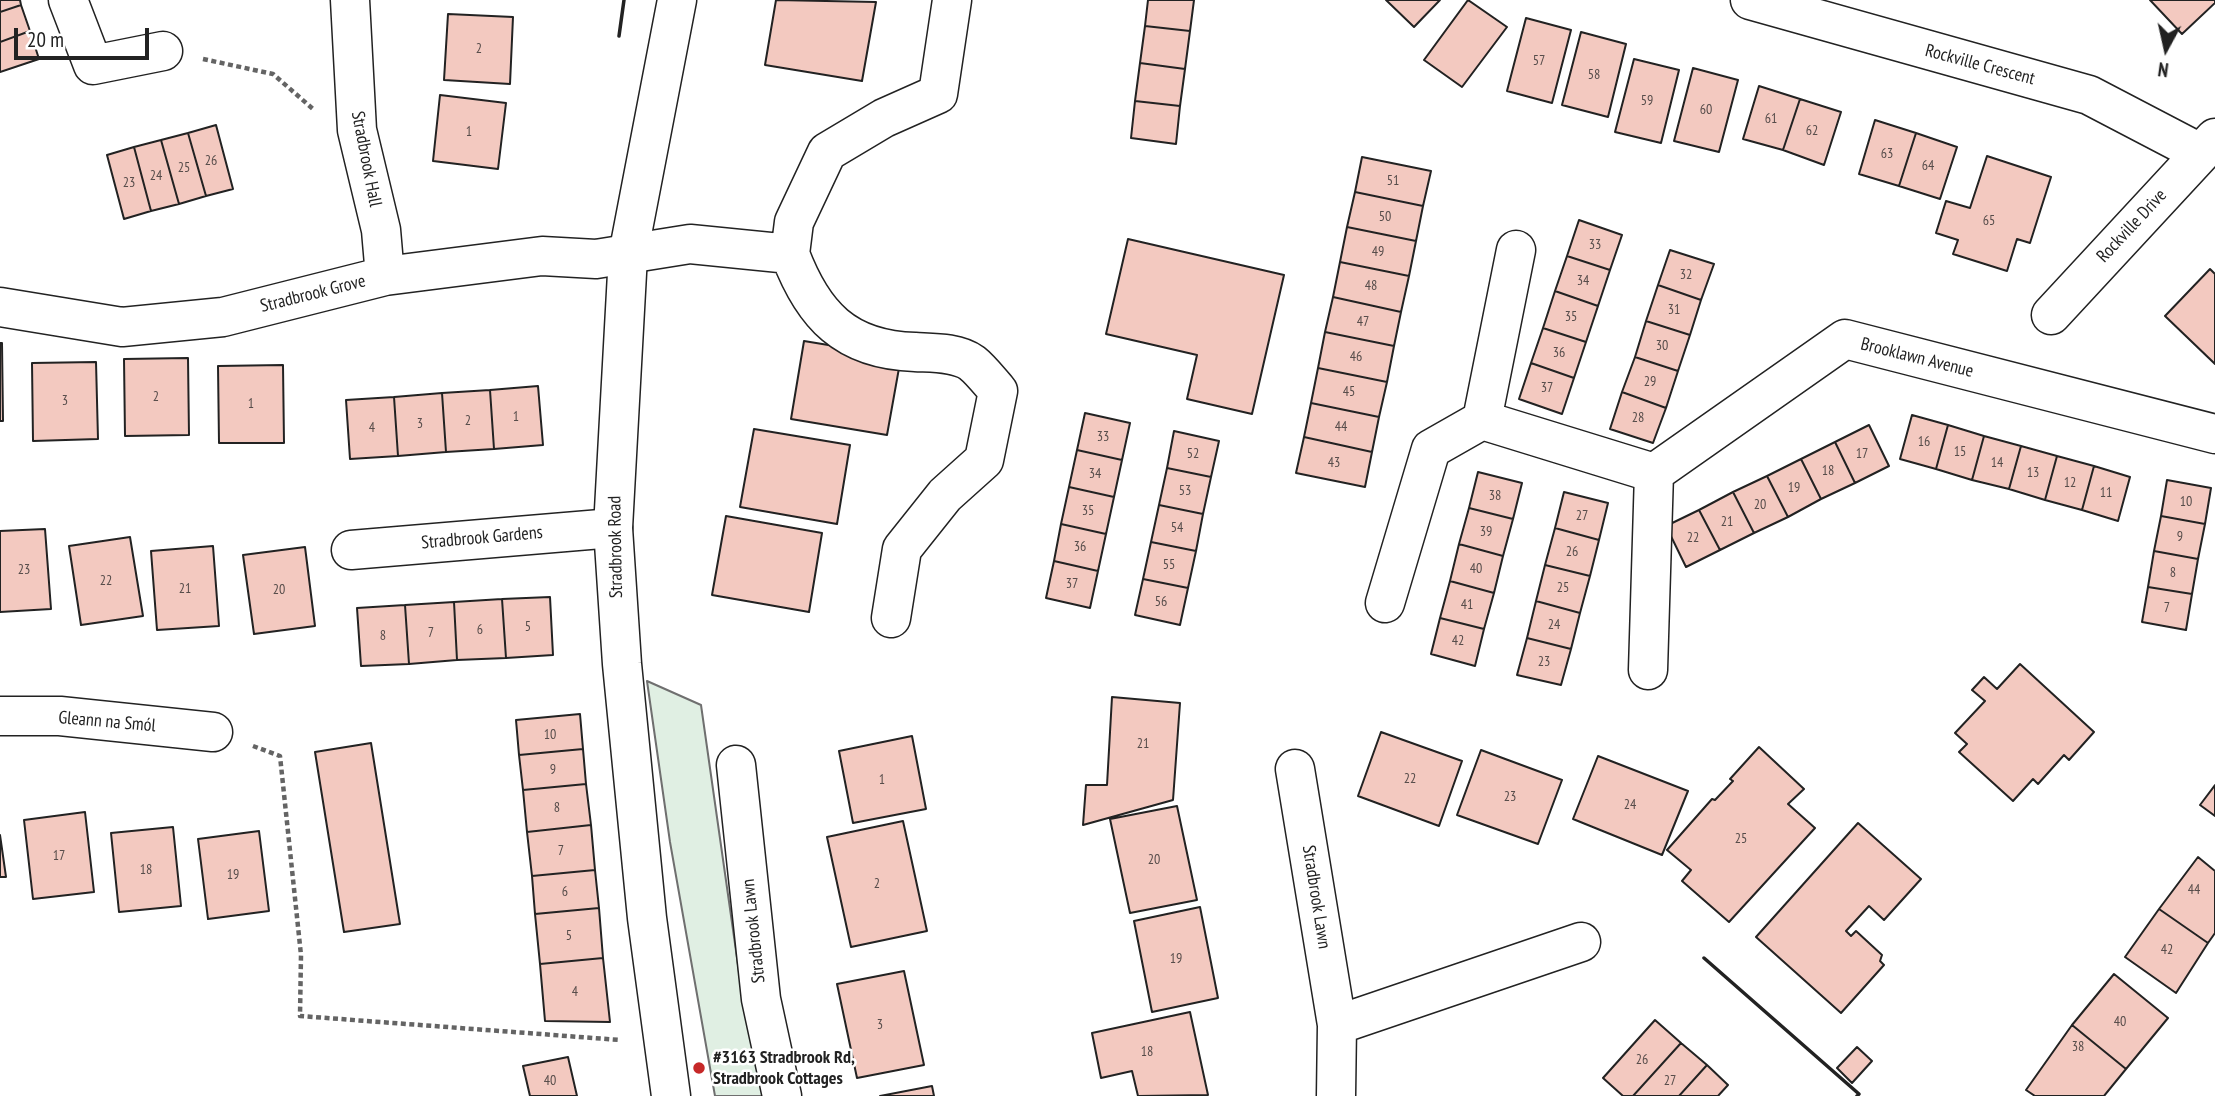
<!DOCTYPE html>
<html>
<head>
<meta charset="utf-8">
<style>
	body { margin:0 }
	#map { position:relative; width:2215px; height:1096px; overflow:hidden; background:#fff; font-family:"PT Sans Narrow",sans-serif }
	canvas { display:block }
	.north { position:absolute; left:2131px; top:14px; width:70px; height:70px; -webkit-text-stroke:5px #fff; paint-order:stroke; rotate:188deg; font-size:19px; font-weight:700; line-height:28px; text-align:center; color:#222 }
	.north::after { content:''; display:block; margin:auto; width:24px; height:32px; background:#222; clip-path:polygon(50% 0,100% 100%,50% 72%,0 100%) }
	.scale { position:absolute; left:14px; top:28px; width:135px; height:32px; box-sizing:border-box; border:4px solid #222; border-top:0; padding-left:9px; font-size:21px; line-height:24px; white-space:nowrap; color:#222; -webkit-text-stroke:5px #fff; paint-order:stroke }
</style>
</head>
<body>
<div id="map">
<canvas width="2215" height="1096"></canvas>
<div class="north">N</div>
<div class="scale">20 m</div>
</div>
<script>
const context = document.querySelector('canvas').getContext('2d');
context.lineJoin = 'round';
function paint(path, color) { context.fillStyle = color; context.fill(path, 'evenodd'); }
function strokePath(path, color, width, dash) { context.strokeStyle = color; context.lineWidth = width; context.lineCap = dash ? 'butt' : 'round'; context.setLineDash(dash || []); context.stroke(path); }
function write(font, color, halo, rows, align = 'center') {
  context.font = font + ' "PT Sans Narrow",sans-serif'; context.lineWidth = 5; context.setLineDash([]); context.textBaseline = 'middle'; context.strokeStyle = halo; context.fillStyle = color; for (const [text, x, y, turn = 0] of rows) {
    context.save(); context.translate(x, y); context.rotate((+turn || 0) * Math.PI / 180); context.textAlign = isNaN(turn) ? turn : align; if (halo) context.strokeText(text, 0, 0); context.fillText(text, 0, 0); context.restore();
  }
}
const green = new Path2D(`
	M647,681L701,705L745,1014L764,1096H715L670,842Z`);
const building = new Path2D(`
	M0,0H20L21,5L0,12Z
	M776,0L876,2L862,81L765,65Z
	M1148,0H1194L1190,31L1145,26Z
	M1386,0H1440L1414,27Z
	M1468,0L1507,27L1462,87L1424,60Z
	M2150,0H2215V3L2182,34Z
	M21,5L30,31L0,42V12Z
	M448,14L513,17L510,84L444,80Z
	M1526,18L1571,30L1552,103L1507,91Z
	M1145,26L1190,31L1185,69L1140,63Z
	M30,31L39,59L0,72V42Z
	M1581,32L1626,44L1608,117L1562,105Z
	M1634,59L1679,70L1661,143L1615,132Z
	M1140,63L1185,69L1180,106L1135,101Z
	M1693,68L1738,80L1719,152L1674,141Z
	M1759,86L1800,99L1783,150L1743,139Z
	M440,95L506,103L498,169L433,161Z
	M1800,99L1841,112L1824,165L1783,150Z
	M1135,101L1180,106L1176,144L1131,138Z
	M1875,120L1916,133L1899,186L1859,174Z
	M216,125L233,189L206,196L188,133Z
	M188,133L206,196L179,204L161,140Z
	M1916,133L1957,147L1940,199L1899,186Z
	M161,140L179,204L151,211L134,147Z
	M134,147L151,211L124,219L107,155Z
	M1987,156L2051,177L2030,243L2017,239L2007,271L1953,254L1958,240L1936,233L1946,201L1970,208Z
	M1362,157L1431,171L1423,206L1355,192Z
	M1355,192L1423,206L1416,241L1347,227Z
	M1579,220L1622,235L1610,270L1567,256Z
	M1347,227L1416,241L1409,276L1340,262Z
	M1128,239L1284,275L1252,414L1187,399L1197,355L1106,334Z
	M1670,250L1714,264L1701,300L1658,285Z
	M1567,256L1610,270L1598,306L1555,291Z
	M1340,262L1409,276L1401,312L1333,297Z
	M2210,269L2215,274V364L2165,316Z
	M1658,285L1701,300L1690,335L1646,321Z
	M1555,291L1598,306L1586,342L1543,328Z
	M1333,297L1401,312L1394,346L1325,332Z
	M1646,321L1690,335L1678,371L1635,357Z
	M1543,328L1586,342L1574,378L1531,363Z
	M1325,332L1394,346L1387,382L1318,368Z
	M804,341L901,357L887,435L791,419Z
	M0,343H2L3,421H0Z
	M1635,357L1678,371L1666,408L1622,392Z
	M188,358L189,435L125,436L124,359Z
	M96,362L98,439L33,441L32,363Z
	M1531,363L1574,378L1562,414L1519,399Z
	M283,365L284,443H219L218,366Z
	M1318,368L1387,382L1379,417L1311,403Z
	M538,386L543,445L494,449L490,390Z
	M490,390L494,449L446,452L442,393Z
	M1622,392L1666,408L1653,443L1610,429Z
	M442,393L446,452L398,456L394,397Z
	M394,397L398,456L350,459L346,400Z
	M1311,403L1379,417L1372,452L1304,437Z
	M1085,413L1130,423L1122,460L1077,450Z
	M1912,415L1948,425L1936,469L1900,459Z
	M1869,425L1889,466L1855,483L1835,442Z
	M1948,425L1984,436L1972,480L1936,469Z
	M754,429L850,445L837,524L740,507Z
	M1174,431L1219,441L1211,477L1167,468Z
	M1984,436L2021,446L2009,489L1972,480Z
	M1304,437L1372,452L1365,487L1296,473Z
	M1835,442L1855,483L1821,499L1801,459Z
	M2021,446L2057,456L2045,500L2009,489Z
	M1077,450L1122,460L1114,497L1069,487Z
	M2057,456L2094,466L2082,510L2045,500Z
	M1801,459L1821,499L1788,517L1767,476Z
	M2094,466L2130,477L2118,521L2082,510Z
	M1167,468L1211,477L1203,514L1159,505Z
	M1478,472L1522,483L1513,519L1469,508Z
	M1767,476L1788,517L1754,533L1733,492Z
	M2167,480L2211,488L2205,524L2161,516Z
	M1069,487L1114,497L1106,534L1061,524Z
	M1564,492L1608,503L1599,540L1555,528Z
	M1733,492L1754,533L1720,550L1699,510Z
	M1159,505L1203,514L1196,551L1151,542Z
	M1469,508L1513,519L1503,556L1459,544Z
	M1699,510L1720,550L1686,567L1666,526Z
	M726,516L822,533L809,612L712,595Z
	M2161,516L2205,524L2198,559L2154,551Z
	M1061,524L1106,534L1098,571L1054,561Z
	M1555,528L1599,540L1590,576L1545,565Z
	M45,529L51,609L0,612V531Z
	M130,537L143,616L81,625L69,546Z
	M1151,542L1196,551L1188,588L1143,579Z
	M1459,544L1503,556L1494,593L1450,581Z
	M213,546L219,626L157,630L151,551Z
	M305,547L315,626L254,634L243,555Z
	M2154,551L2198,559L2192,594L2148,587Z
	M1054,561L1098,571L1090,608L1046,598Z
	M1545,565L1590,576L1580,613L1536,601Z
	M1143,579L1188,588L1180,625L1135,615Z
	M1450,581L1494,593L1484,629L1440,618Z
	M2148,587L2192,594L2186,630L2142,622Z
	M550,597L553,655L506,658L502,599Z
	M502,599L506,658L457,660L454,602Z
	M1536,601L1580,613L1571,649L1527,638Z
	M454,602L457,660L409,664L405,605Z
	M405,605L409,664L361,666L357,608Z
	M1440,618L1484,629L1475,666L1431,654Z
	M1527,638L1571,649L1561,685L1517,675Z
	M2020,664L2094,732L2069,760L2064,755L2038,784L2033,779L2013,801L1959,752L1967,744L1955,733L1985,701L1972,690L1984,677L1997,689Z
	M1112,697L1180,703L1173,800L1083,825L1086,785H1107Z
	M580,714L583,749L519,755L516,720Z
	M1381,732L1462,761L1439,826L1358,796Z
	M912,736L926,809L853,823L839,751Z
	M371,743L400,924L344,932L315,752Z
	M1759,747L1804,789L1788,804L1815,828L1729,922L1682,881L1691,870L1667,850L1712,799L1715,800L1733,781L1730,779Z
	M583,749L586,784L523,790L519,755Z
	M1481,750L1562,780L1538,844L1457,815Z
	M1598,756L1688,791L1662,855L1573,819Z
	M586,784L591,825L527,832L523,790Z
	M2215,785V816L2200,805Z
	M1177,806L1197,900L1130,913L1110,819Z
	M85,812L94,892L33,899L24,820Z
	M903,821L927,931L851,947L827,837Z
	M1858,823L1921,879L1884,920L1869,906L1846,931L1851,936L1856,931L1882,955L1880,961L1884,965L1841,1013L1756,937Z
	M591,825L595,870L532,876L527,832Z
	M173,827L181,906L119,912L111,833Z
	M259,831L269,911L208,919L198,839Z
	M0,835L6,877H0Z
	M2198,857L2215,871V933L2208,943L2159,909Z
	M595,870L599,908L535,914L532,876Z
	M1200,907L1218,998L1152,1012L1134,921Z
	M599,908L603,958L540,964L535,914Z
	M2159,909L2208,943L2176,993L2125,957Z
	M603,958L610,1022L545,1021L540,964Z
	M904,971L924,1065L857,1078L837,984Z
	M2114,974L2168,1018L2126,1069L2072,1025Z
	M1190,1012L1208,1095L1138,1096L1132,1071L1101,1078L1092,1033Z
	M1655,1020L1681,1043L1633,1096H1623L1603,1078Z
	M2072,1025L2126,1069L2104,1096H2035L2026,1090Z
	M1681,1043L1707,1065L1679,1096H1633Z
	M1857,1047L1872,1061L1852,1083L1837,1068Z
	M568,1057L577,1096H530L523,1066Z
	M1707,1065L1728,1085L1718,1096H1679Z
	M932,1086L934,1096H880Z`);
const path = new Path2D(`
	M203,59L273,74L313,109
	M253,746L280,756L301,955L300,1016L620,1040`);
const street = new Path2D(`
	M68,0L93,65L163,51
	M350,0L357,130L381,230L385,276
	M1750,0L2089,95L2200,153
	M790,254C813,315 845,350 915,352C932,353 957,352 972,363C981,370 990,382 998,391L984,460L945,495L902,549L891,618
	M0,307L122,327L223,317L385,276L542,256L596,259L690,244L790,254L794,222L827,152L884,118L938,94L952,0
	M2051,315L2215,138
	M1482,420L1516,250
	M351,550L613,528
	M1385,603L1431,449L1482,420L1654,473
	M1648,670L1654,473L1845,339L2215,434
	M0,716H60L213,732
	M736,765L761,999L782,1096
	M1295,769L1337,1025L1336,1096
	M1337,1025L1581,942`);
const secondary = new Path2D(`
	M671,1096L647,918L622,664L613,528L628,255L677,0`);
const wall = new Path2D(`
	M619,36L624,0
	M1704,958L1859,1094L1857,1096`);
const markers = [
	[699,1068,7,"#c62828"]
];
const numberNames = [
	["2",479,49],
	["57",1539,61],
	["58",1594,75],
	["59",1647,101],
	["60",1706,110],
	["61",1771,119],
	["62",1812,131],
	["1",469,132],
	["63",1887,154],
	["26",211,161],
	["64",1928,166],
	["25",184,168],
	["24",156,176],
	["51",1393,181],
	["23",129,183],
	["50",1385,217],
	["65",1989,221],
	["33",1595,245],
	["49",1378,252],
	["32",1686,275],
	["34",1583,281],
	["48",1371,286],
	["31",1674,310],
	["35",1571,317],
	["47",1363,322],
	["30",1662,346],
	["36",1559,353],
	["46",1356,357],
	["29",1650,382],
	["37",1547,388],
	["45",1349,392],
	["2",156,397],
	["3",65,401],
	["1",251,404],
	["1",516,417],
	["28",1638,418],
	["2",468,421],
	["3",420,424],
	["44",1341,427],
	["4",372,428],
	["33",1103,437],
	["16",1924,442],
	["15",1960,452],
	["52",1193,454],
	["17",1862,454],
	["43",1334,463],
	["14",1997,463],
	["18",1828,471],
	["13",2033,473],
	["34",1095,474],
	["12",2070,483],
	["19",1794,488],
	["53",1185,491],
	["11",2106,493],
	["38",1495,496],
	["10",2186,502],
	["20",1760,505],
	["35",1088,511],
	["27",1582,516],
	["21",1727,522],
	["54",1177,528],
	["39",1486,532],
	["9",2180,537],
	["22",1693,538],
	["36",1080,547],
	["26",1572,552],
	["55",1169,565],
	["40",1476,569],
	["23",24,570],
	["8",2173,573],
	["22",106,581],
	["37",1072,584],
	["25",1563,588],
	["21",185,589],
	["20",279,590],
	["56",1161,602],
	["41",1467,605],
	["7",2167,608],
	["24",1554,625],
	["5",528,627],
	["6",480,630],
	["7",431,633],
	["8",383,636],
	["42",1458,641],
	["23",1544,662],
	["10",550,735],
	["21",1143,744],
	["9",553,770],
	["22",1410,779],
	["1",882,780],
	["23",1510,797],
	["24",1630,805],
	["8",557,808],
	["25",1741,839],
	["7",561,851],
	["17",59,856],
	["20",1154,860],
	["18",146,870],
	["19",233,875],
	["2",877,884],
	["44",2194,890],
	["6",565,892],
	["5",569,936],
	["42",2167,950],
	["19",1176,959],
	["4",575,992],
	["40",2120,1022],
	["3",880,1025],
	["38",2078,1047],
	["18",1147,1052],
	["26",1642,1060],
	["40",550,1081],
	["27",1670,1081]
];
const streetNames = [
	["Rockville Crescent",1980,65,15],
	["Stradbrook Hall",366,159,79],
	["Rockville Drive",2132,226,-47],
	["Stradbrook Grove",313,294,-14],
	["Brooklawn Avenue",1917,358,14],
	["Stradbrook Gardens",482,538,-5],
	["Stradbrook Road",616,547,-91],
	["Gleann na Smól",107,722,5],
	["Stradbrook Lawn",1316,897,81],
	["Stradbrook Lawn",754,931,-96]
];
const poiNames = [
	["#3163 Stradbrook Rd,",713,1058],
	["Stradbrook Cottages",713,1079]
];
paint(green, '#e0efe3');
strokePath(green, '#6f6f6f', 2);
paint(building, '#f3c9c0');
strokePath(building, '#222', 2);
strokePath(street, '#222', 41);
strokePath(secondary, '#222', 41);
strokePath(path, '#646464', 4.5, [5, 3.5]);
strokePath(street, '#fff', 38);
strokePath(secondary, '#fff', 38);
strokePath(wall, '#222', 3.5);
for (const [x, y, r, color] of markers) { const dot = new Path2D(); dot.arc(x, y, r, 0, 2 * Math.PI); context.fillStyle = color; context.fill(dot); strokePath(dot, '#fff', 2.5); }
write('14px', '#564c4a', null, numberNames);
write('18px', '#222', '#fff', streetNames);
write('bold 18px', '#222', '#fff', poiNames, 'left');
</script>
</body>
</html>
